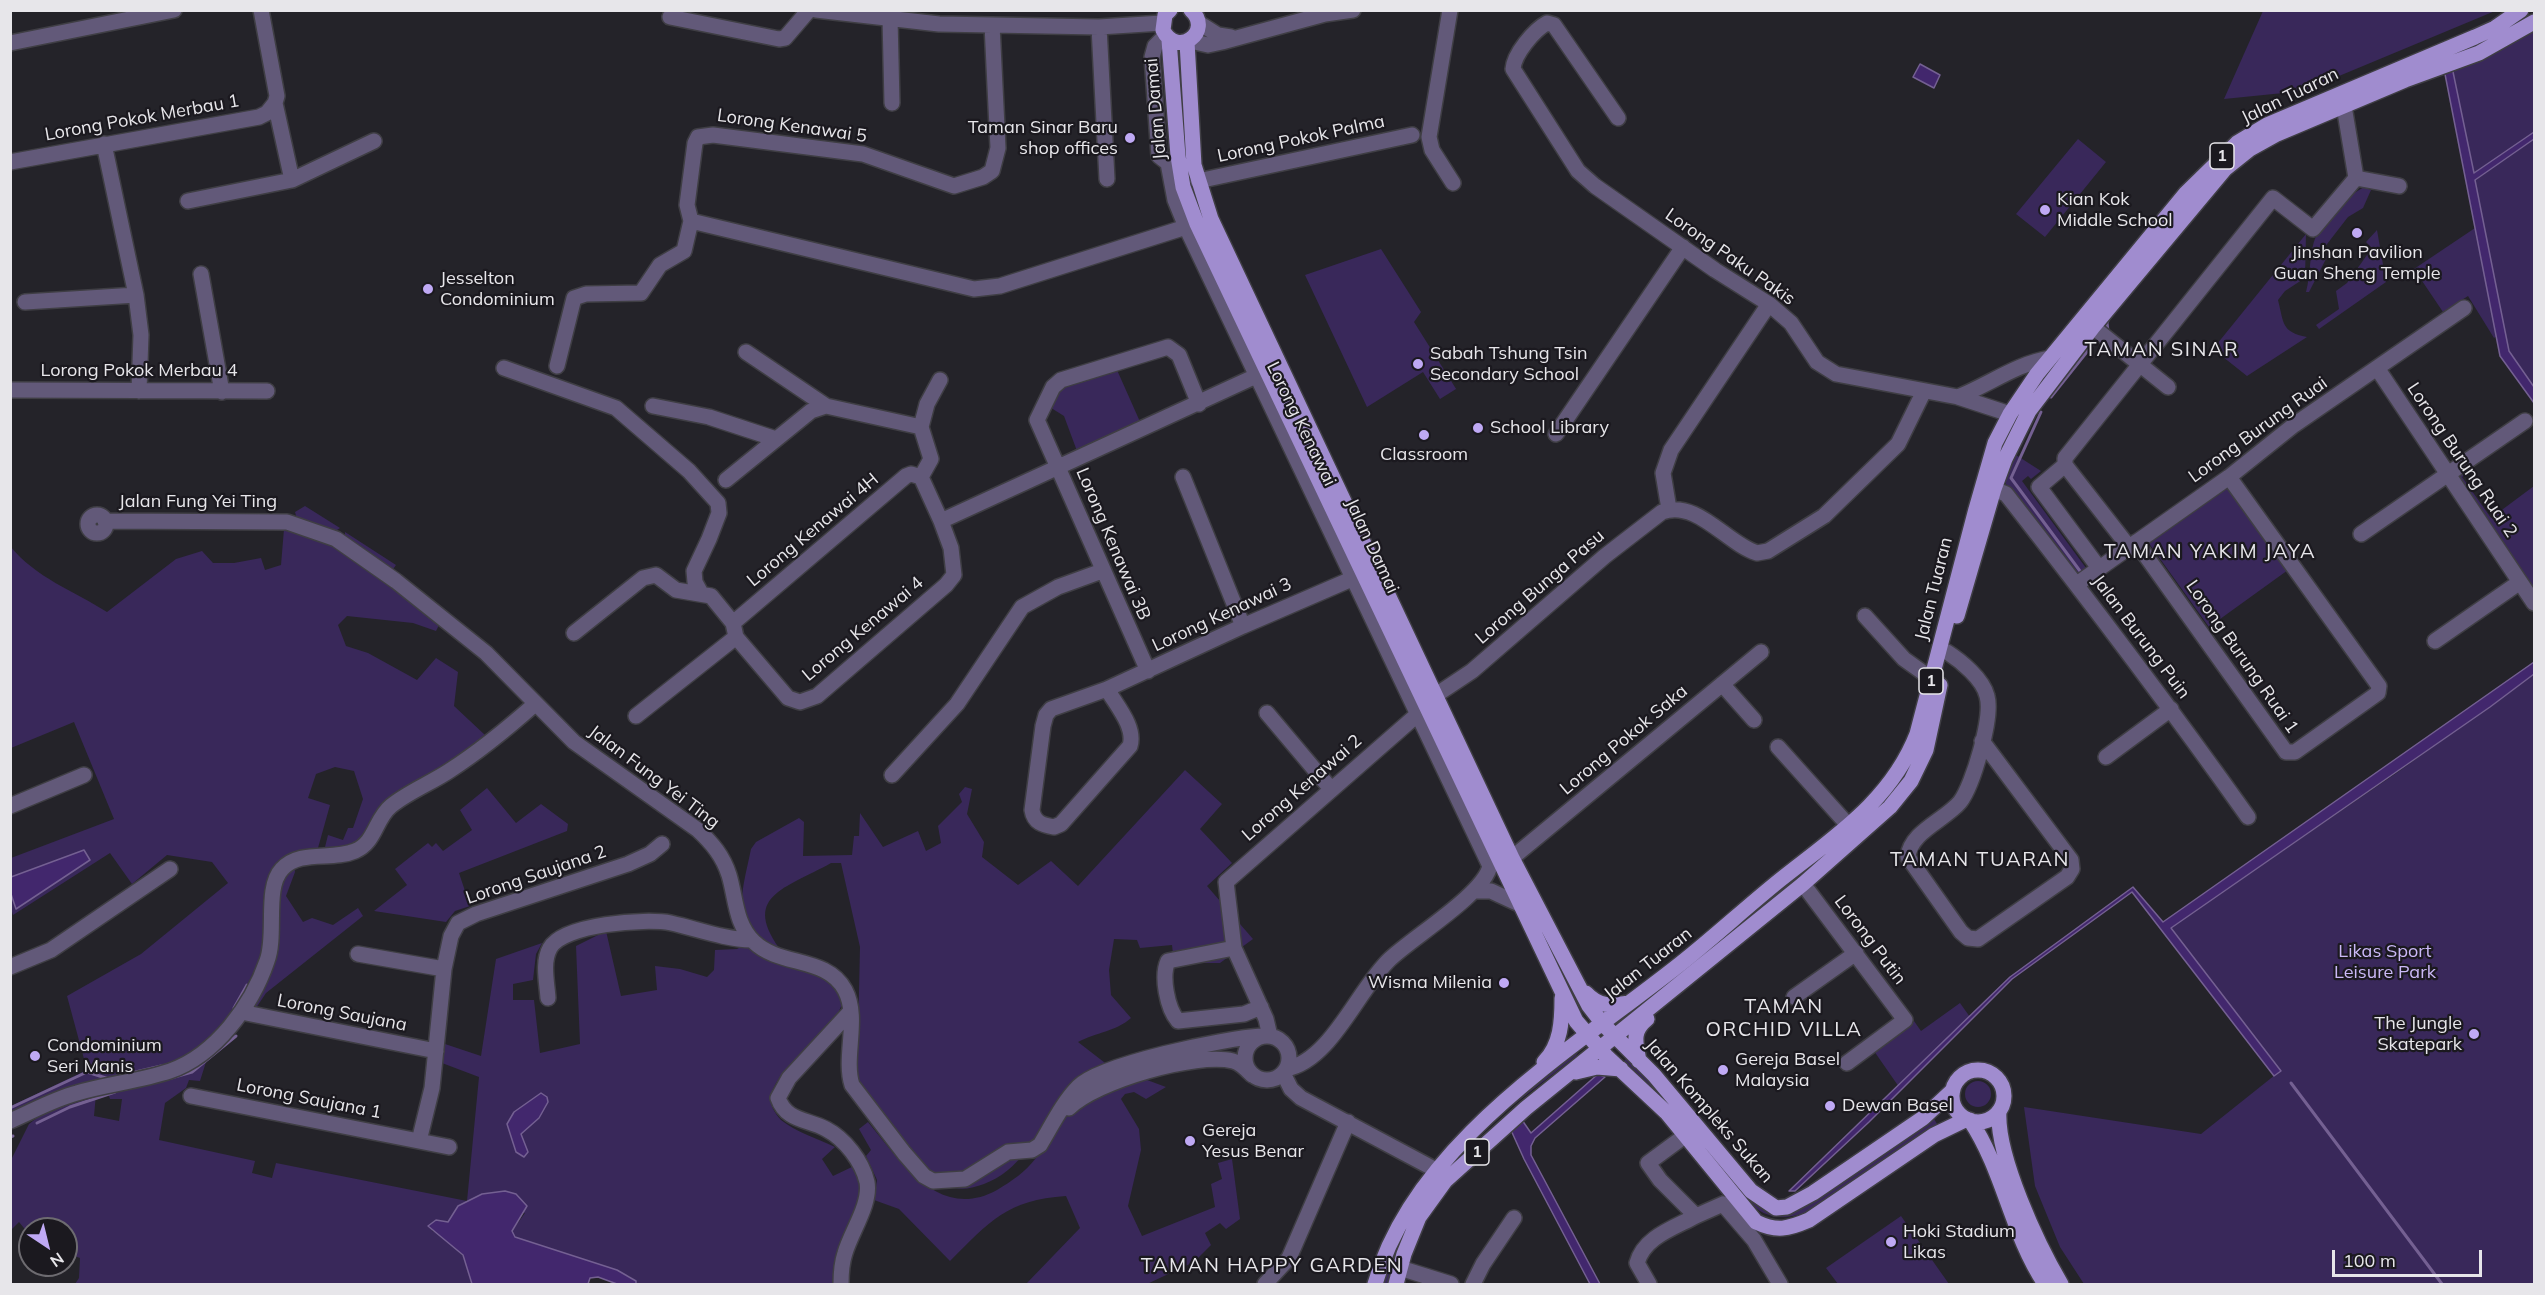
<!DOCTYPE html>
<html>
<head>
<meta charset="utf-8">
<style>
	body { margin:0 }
	#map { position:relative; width:2545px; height:1295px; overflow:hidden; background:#242329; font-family:Mulish,sans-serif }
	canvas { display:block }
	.frame { position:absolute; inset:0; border:12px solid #e7e6ea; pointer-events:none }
	.north { position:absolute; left:18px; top:1217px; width:60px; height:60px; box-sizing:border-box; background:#1b191f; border:2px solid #6d6b70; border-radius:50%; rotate:145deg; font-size:16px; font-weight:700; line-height:24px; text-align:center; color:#e7e6ea }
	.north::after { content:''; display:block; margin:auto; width:21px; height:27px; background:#bfa9f4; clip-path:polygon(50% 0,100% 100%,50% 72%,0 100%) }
	.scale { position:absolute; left:2332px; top:1250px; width:150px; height:27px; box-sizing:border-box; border:3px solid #e7e6ea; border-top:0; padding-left:8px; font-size:18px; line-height:21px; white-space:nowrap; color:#e7e6ea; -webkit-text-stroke:4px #1b191f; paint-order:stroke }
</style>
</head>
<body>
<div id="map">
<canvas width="2545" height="1295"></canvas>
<div class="frame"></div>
<div class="north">N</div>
<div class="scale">100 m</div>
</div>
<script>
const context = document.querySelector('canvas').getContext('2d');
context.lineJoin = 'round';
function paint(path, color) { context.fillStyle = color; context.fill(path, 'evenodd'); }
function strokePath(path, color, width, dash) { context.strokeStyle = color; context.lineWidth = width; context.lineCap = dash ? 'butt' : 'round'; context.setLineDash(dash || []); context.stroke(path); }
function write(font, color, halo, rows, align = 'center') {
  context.font = font + ' Mulish,sans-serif'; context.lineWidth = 4.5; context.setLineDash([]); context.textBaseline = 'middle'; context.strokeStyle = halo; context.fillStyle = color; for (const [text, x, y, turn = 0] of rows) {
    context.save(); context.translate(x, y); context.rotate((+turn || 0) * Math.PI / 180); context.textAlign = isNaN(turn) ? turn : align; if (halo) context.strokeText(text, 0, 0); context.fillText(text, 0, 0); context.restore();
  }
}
const green = new Path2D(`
	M2263,11V10L2495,11L2303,91L2224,99Z
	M2534,30V132L2474,174L2452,67L2506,45Z
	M2078,139L2106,162L2045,237L2016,214Z
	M2534,139V387L2509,351L2475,180Z
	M2364,187L2371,190L2363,208L2348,217L2324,248L2327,257L2309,292H2306C2311,273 2309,252 2316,236L2351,195Z
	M2475,228L2497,336L2494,338L2468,296L2443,312L2414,269Z
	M2377,230L2386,282L2319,329L2316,325L2339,309L2336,291L2347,283L2372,248L2366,242Z
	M2306,234L2305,278L2285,291L2278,300C2284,323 2281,332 2307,337L2247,376L2213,349Z
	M1381,249L1421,312L1414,322L1458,392L1456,389L1440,399L1423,372L1367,407L1305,275Z
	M1117,370L1141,424L1077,451L1064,416L1048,406L1059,386Z
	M2016,455L2041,471L2031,479L2028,476L2022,481L2086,568L2078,576L2006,484L2005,477Z
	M2466,470L2467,473L2462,477L2491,518L2534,486V589L2458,479Z
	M2227,486L2288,570L2209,627L2148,542Z
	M305,506L340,528L334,532L297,519L295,512Z
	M284,529L311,533L347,551L439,625L436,631L413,623L347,616L338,625L346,646L368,653L417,680L436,658L458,672L454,706L485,735L451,762L397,791L383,803L360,842L327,852L325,847L328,835L343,840L348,828H353L363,799L354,771L335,767L316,774L308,798L330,805L318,848C307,858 287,855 276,866C253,889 271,932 258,962C241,1002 211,1051 167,1065C148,1070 128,1073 109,1078C76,1088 43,1103 11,1115V1106L87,1070L67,996L141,954L228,883L212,862L167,855L132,884L110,853L13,915L11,909V858L114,819L74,722L11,748L10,546C36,578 74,591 107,612L176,559L202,551L213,563H234L261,558L265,570L281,565Z
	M345,532L396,565L391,572L345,541Z
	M2534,674V1284H2084L2060,1247L2035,1186L2024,1107L2201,1134L2280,1071L2170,928L2398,772Z
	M1185,770L1222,804L1200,829L1232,863L1207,886L1253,939L1220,963H1174L1172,945L1140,948L1137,940L1114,939L1109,970L1111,995L1131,1018C1115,1032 1097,1032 1078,1042L1109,1066C1097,1072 1078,1078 1068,1088C1063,1092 1059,1101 1055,1107C1036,1137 1019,1171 984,1184C959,1193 949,1189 929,1172L857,1082L860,947L841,863H831C785,889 739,896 783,953C728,927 741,898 751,849L756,842L799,818L804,822L803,856L852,855L854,836H859L860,813L883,847L918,831L926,851L941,843L938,826L962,802L959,794L965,787L972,789L967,814L984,842L982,857L1018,885L1051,861L1078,886Z
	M487,788L516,823L541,804L568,824L567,831L459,873L470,906L455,911L446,922L374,911L407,885L395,869L428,843L432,847L436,843L443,851L472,830L460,810Z
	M294,864L295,872L286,896L303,922L312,918L333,925L358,908L363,916L266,993L256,1008L252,1002L274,893Z
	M606,931L621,996L657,990L655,966L680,969L707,977L714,970L715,950L737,949L746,944L763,958L831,980L843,1000C834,1039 780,1061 771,1095C769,1104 775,1114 781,1120C796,1132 818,1139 835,1147L822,1159L833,1176L854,1166L861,1188L859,1202L835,1284H636V1281L629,1276L515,1237L512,1231L525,1213L458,1206L448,1222L436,1220L432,1231L441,1234L463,1256L472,1284H75L79,1278L80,1258L69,1254L66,1255V1229H30V1256L22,1251L28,1233L19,1222L11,1230V1160L29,1124L46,1111L96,1094L94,1116L119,1121L122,1099H110L108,1093L192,1072L206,1062L200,1081L189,1080L186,1088L165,1103L159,1140L255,1161L252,1173L272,1178L276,1163L467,1201L479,1077L442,1063L445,1044L481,1056L496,959L542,943L536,954L533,980L513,984V1000H534L540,1053L580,1044L576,946Z
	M1960,1003L1970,1017L1899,1087L1874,1051L1914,1021L1921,1031Z
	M1580,1049L1576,1056C1538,1087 1473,1132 1445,1170C1420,1204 1400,1245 1388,1284H1381L1393,1248L1443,1167L1534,1084Z
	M1628,1057L1668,1099L1748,1197L1774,1215L1788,1214L1808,1204L1934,1119L1939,1127L1812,1211C1785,1220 1766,1221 1746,1199L1666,1101L1624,1061Z
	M1131,1078L1147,1080L1166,1087L1146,1099L1134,1092L1125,1094L1121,1099L1139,1129L1141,1150L1128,1206L1142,1236L1215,1207L1211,1184L1222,1179L1218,1163L1232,1159L1240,1219L1226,1229L1220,1223L1205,1233L1211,1245L1194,1262L1147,1284H1026L1080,1228L1066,1196C1007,1200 990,1221 950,1261L899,1209L874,1200L877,1180L866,1156L871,1150L859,1129L868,1122C901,1162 939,1222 997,1190C1012,1181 1025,1172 1036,1158C1049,1141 1059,1115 1076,1102C1088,1092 1116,1084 1131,1078Z
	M1965 1094a13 13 0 1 1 26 0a13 13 0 1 1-26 0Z
	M1901,1216L1949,1284H1838L1826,1268Z`);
const water = new Path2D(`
	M1920,64L1940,75L1934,88L1913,77Z
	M2452,67L2474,173L2534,132V139L2475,180L2509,351L2534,387V403L2500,356L2444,69Z
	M2534,662V674L2490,707L2171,928L2281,1071L2274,1076L2132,892L2012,979L1869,1122L1795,1191H1789L2010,977L2133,887L2163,922Z
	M84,850L90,860L16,909L11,894V877Z
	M1598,1074L1605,1077L1535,1138L1531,1146V1155L1600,1284H1590L1524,1159L1510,1128L1522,1120L1531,1133Z
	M541,1093L547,1097L548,1102L539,1118L521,1134L528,1152L524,1157L516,1152L507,1124L514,1112Z
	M505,1191L516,1194L527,1206L512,1231L515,1237L617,1270L636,1281V1284H617L598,1277L590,1278L588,1284H472L463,1255L428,1226L436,1220L448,1222L458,1206L482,1194Z`);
const stream = new Path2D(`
	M2108,331L2107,323L2109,318
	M2051,397L2094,343
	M2041,412L2011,478L2080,571
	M234,1008L247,985
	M127,1074L161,1066
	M171,1078L192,1072L236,1036
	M2291,1083L2442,1284
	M10,1108L87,1072L109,1079
	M37,1123L70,1107L115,1092
	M10,1137L13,1136`);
const minor = new Path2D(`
	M261,10L277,96L275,103L292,180
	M816,10L939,24L1099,27L1162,23
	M1450,10L1429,137L1432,150L1453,183
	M670,17L779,39L785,38L809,10
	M890,18L892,103
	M1199,23L1218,35L1231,37
	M1099,27L1107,179
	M1165,36L1155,46L1152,57L1159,156L1168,163
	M1190,41L1208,45L1222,42L1325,14L1353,10
	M10,43L174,10
	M1618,118L1554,25L1547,23C1534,30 1514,54 1513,69L1578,171L1595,186L1715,270L1769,304L1791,323L1817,362L1836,374L1958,397L2010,414
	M104,144L136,295L141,335L139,391
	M10,162L259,117L267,113L275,103
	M1168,163L1175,200L1186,227L1490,866C1484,894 1413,937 1390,959C1358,989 1331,1061 1286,1069
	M2356,178L2399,186
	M1198,181L1412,135
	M188,201L292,180L374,141
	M691,221L974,289L1000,286L1186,227
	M201,274L222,392
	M25,302L136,295
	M2093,327L2168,387
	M746,352L826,406
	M557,366L574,298L586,294L641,293L660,265L684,251L691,221L687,205L695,143L698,137L713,135L863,154L954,186L983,177L992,171L998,148L992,25
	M504,368L616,408L689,471L718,503L719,513L709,539L694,571L695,582L701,593
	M2377,368L2534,603
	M10,390L267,391
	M1958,397C1990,384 2016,364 2050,358
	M653,406L709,417L776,439
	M921,427L927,404L940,380
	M1556,434L1683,247
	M2065,465L2039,487L2099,568
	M921,477L941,521
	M1183,477L1243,626
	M726,480L811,411L826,406L921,427L931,459L921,477
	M1994,489L2006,494C2089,600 2170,707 2248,817
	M1669,509L1663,473L1671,450L1769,304
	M88 524a9 9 0 1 1 18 0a9 9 0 1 1-18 0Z
	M105,521L287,522L336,539L396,581L486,653L574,742L698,830C712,843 723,856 729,875C736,898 735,924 754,942C780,967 827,956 845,990C860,1018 843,1057 852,1085L904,1153L924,1176L933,1181L965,1179L1008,1152L1032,1150L1040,1145C1051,1127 1063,1102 1078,1087C1100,1064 1226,1038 1261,1036
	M2361,534L2525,421
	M2136,542L2286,752H2295L2378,693L2379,686L2229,477
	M2129,547L2065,465V458L2273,198L2313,229L2356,178L2344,106
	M2077,584L2229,477L2294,425L2464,308
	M1865,616L1904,659L1932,679
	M733,623L906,476L911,474L921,477
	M574,633L643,578L656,575L676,590L711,596L733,623L736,637L788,698L800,702L817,696L946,585L954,575L951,548L941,521L1256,376
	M2435,641L2520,582
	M1947,652C1961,661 1983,679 1987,696C1993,717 1973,785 1960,802C1945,820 1910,832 1908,857L1961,932L1968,938L1978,939L2067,877L2072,869L2071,860L1982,741
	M1148,671L1037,420L1053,387L1061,380L1168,347L1179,355L1199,404
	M1722,684L1754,720
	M1107,689C1116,705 1136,727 1130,746L1061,824L1054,827C1043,825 1034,823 1032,810L1043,726L1046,715L1051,709L1107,689L1243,626L1354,578
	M1436,695L1472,671L1605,556L1662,512C1697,499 1727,544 1757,553L1768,551L1824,516L1898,444L1924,391
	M1267,713L1331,789
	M636,716L736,637
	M1778,747L1848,825
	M2106,757L2171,709
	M892,775L957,704L1022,607L1058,587L1102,571
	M10,806L84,775
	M1512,858L1761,652
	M1803,884L1905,1020L1847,1063
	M1475,891H1491L1519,904
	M1234,948L1168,961C1161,976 1167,1008 1178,1021L1244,1014L1261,1007
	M358,954L444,969
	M10,967L51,950L170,869
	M1794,997L1856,953
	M548,998C547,983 542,962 550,948C563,924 646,918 671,923C698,929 723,939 752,940
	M241,1012L436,1051
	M1245 1058a22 22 0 1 1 44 0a22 22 0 1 1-44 0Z
	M1270,1036L1266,1019L1234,948L1226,882L1418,714
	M1283,1073L1291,1089L1301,1098L1436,1170
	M191,1096L449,1147
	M1069,1108C1096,1081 1196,1052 1233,1061C1241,1063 1246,1069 1252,1075
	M10,1121C33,1111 54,1099 77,1093C108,1084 140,1081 170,1071C216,1055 252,1005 267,961C277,935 264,888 282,869C300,849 332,861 355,851C376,842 375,819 391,806C408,792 431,783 449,771C480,751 508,728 535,704
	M1686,1135L1648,1163L1660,1180L1696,1216L1723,1204L1754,1240L1780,1284
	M419,1141L432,1088L444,969L451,936L458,923L476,914L628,864L650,854L662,844
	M1400,1268L1451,1284
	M841,1284C841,1274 842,1262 845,1253C851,1232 871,1204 867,1182C862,1161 845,1139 826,1129C807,1119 786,1121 778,1098L789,1078L849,1013
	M1265,1284L1289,1258L1348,1122
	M1473,1284L1483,1264L1514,1218
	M1649,1284L1637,1263C1644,1237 1674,1228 1696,1216`);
const major = new Path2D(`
	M1170,10L1165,15L1163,30C1177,59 1214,31 1191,10
	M1169,40L1178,156L1183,187L1197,224L1576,1021L1606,1056L1667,1113L1756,1222C1777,1232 1788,1229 1809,1220L1934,1135L1967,1119
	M1187,42L1194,165L1211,219L1512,858L1589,1006L1603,1024L1654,1075L1751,1191L1776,1208L1787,1207L1813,1193L1923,1118L1953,1090
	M1957,616L1994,489L2005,459L2029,411L2093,327L2225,169L2250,149L2277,134L2405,80L2479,53L2534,22
	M1586,993C1599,1007 1611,1006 1629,1003
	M1639,1061C1636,1043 1631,1032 1647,1019
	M1544,1062C1561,1045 1562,1021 1562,998
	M1952 1096a26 26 0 1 1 52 0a26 26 0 1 1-52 0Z
	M1576,1072L1597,1067L1621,1069
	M1999,1111C1996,1156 2038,1245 2061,1284
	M1970,1120C2004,1171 2011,1233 2045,1284
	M1375,1284C1414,1145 1567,1053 1675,968C1711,940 1744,909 1780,880C1834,837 1891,801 1917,734L1976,509L1995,443L2010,414L2037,374L2186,193L2237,143L2267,125L2475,37L2495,28L2521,10
	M1396,1284L1404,1254L1419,1217L1445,1181L1526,1108L1803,884L1890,807L1911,781L1926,750L1940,685`);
const markers = [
	[1130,138,6,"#bfa9f4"],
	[2045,210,6,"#bfa9f4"],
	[2357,233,6,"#bfa9f4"],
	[428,289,6,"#bfa9f4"],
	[1418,364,6,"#bfa9f4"],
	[1478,428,6,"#bfa9f4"],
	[1424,435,6,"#bfa9f4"],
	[1504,983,6,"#bfa9f4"],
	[2474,1034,6,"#bfa9f4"],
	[35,1056,6,"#bfa9f4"],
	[1723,1070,6,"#bfa9f4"],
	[1830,1106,6,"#bfa9f4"],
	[1190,1141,6,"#bfa9f4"],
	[1891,1242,6,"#bfa9f4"]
];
const shields = [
	[2222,156,24],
	[1931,681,24],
	[1477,1152,24]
];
const shieldNames = [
	["1",2222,156],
	["1",1931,681],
	["1",1477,1152]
];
const streetNames = [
	["Jalan Tuaran",2290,96,-26],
	["Jalan Damai",1156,109,-95],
	["Lorong Pokok Merbau 1",142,118,-10],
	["Lorong Kenawai 5",792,126,8],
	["Lorong Pokok Palma",1301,139,-12],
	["Lorong Paku Pakis",1730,257,35],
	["Lorong Pokok Merbau 4",139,371],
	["Lorong Kenawai",1301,424,64],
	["Lorong Burung Ruai",2258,430,-36],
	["Lorong Burung Ruai 2",2462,460,56],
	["Jalan Fung Yei Ting",198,502],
	["Lorong Kenawai 4H",813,530,-40],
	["Lorong Kenawai 3B",1113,544,67],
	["Jalan Damai",1372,546,65],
	["Lorong Bunga Pasu",1540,587,-41],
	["Jalan Tuaran",1934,589,-76],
	["Lorong Kenawai 3",1222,615,-25],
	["Lorong Kenawai 4",863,629,-40],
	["Jalan Burung Puin",2141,637,53],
	["Lorong Burung Ruai 1",2242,657,55],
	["Lorong Pokok Saka",1624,740,-40],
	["Jalan Fung Yei Ting",654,777,37],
	["Lorong Kenawai 2",1302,788,-41],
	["Lorong Saujana 2",536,875,-19],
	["Lorong Putin",1870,940,53],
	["Jalan Tuaran",1648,964,-38],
	["Lorong Saujana",342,1013,11],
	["Lorong Saujana 1",309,1099,11],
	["Jalan Kompleks Sukan",1709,1111,49]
];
const poiNames = [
	["Taman Sinar Baru",1118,128,"right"],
	["shop offices",1118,149,"right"],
	["Kian Kok",2057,200],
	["Middle School",2057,221],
	["Jinshan Pavilion",2357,253,"center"],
	["Guan Sheng Temple",2357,274,"center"],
	["Jesselton",440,279],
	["Condominium",440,300],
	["Sabah Tshung Tsin",1430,354],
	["Secondary School",1430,375],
	["School Library",1490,428],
	["Classroom",1424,455,"center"],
	["Wisma Milenia",1492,983,"right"],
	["The Jungle",2462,1024,"right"],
	["Skatepark",2462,1045,"right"],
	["Condominium",47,1046],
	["Seri Manis",47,1067],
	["Gereja Basel",1735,1060],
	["Malaysia",1735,1081],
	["Dewan Basel",1842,1106],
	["Gereja",1202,1131],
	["Yesus Benar",1202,1152],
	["Hoki Stadium",1903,1232],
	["Likas",1903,1253]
];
const parkNames = [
	["Likas Sport",2385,952],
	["Leisure Park",2385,973]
];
const neighbourhoodNames = [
	["TAMAN SINAR",2162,350],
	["TAMAN YAKIM JAYA",2210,552],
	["TAMAN TUARAN",1980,860],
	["TAMAN",1784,1007],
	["ORCHID VILLA",1784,1030],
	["TAMAN HAPPY GARDEN",1272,1266]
];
paint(green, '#39285a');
paint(water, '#42276d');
strokePath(water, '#746092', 1.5);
strokePath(stream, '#746092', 3);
strokePath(minor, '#3f3e44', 18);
strokePath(major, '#3f3e44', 18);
strokePath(minor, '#625979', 15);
strokePath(major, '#a08ccf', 15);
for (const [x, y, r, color] of markers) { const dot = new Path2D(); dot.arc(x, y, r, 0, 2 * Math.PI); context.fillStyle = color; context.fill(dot); strokePath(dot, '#1b191f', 2); }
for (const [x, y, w] of shields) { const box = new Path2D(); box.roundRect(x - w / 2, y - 13, w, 26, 4.5); context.fillStyle = '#1b191f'; context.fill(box); strokePath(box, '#e7e6ea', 1.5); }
write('bold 16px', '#e7e6ea', null, shieldNames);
write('18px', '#e7e6ea', '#1b191f', streetNames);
write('18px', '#e7e6ea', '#1b191f', poiNames, 'left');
write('18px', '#cbb9f7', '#1b191f', parkNames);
context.letterSpacing = '1.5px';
write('20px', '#e7e6ea', '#1b191f', neighbourhoodNames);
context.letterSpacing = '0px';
</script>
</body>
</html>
